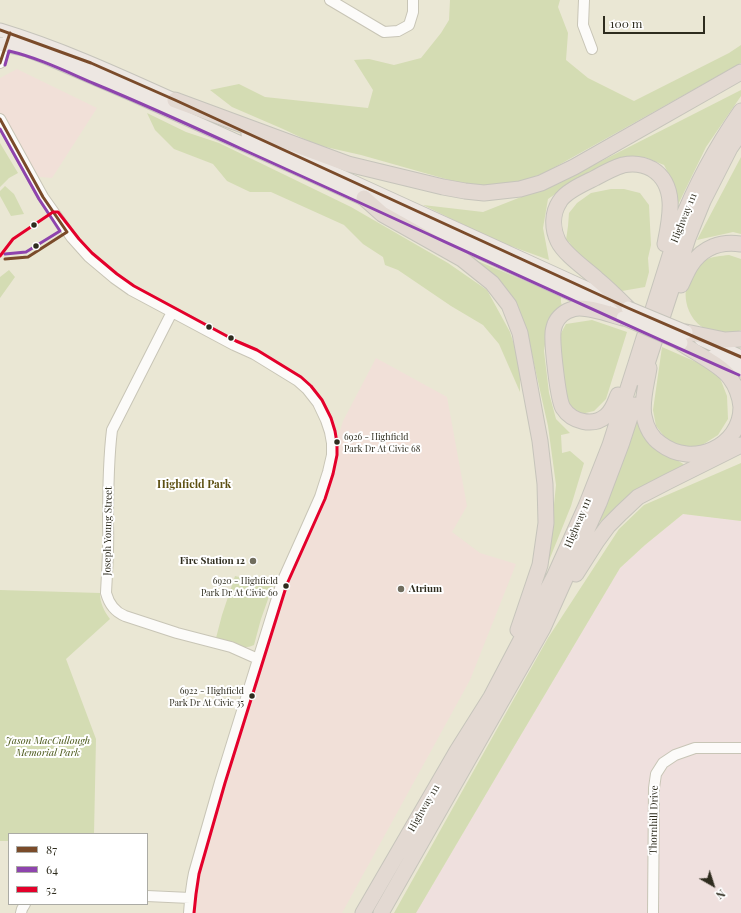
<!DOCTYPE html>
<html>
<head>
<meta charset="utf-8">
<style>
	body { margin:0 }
	#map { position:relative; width:741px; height:913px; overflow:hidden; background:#eae7d4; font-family:"Playfair Display",serif }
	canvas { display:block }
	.legend { position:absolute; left:8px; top:833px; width:140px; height:72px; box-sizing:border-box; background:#fff; border:1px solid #ababa5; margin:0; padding:5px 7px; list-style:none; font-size:12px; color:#2e2c1e }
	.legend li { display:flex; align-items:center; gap:8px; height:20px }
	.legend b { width:20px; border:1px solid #ababa5 }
	.north { position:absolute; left:693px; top:865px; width:40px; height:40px; -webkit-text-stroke:3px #fff; paint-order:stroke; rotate:141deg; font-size:11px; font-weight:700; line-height:16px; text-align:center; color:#2e2c1e }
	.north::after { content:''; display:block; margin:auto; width:14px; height:18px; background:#2e2c1e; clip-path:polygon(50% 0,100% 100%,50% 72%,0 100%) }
	.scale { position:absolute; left:603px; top:16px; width:102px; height:18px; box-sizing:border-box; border:2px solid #2e2c1e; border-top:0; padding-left:5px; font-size:12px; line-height:14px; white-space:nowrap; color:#2e2c1e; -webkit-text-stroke:3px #fff; paint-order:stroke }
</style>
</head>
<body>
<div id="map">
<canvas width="741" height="913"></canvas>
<ul class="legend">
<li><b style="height:5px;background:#7a4b2a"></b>87</li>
<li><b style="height:5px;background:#8e44ad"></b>64</li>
<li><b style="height:5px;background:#e4002b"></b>52</li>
</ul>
<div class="north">N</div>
<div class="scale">100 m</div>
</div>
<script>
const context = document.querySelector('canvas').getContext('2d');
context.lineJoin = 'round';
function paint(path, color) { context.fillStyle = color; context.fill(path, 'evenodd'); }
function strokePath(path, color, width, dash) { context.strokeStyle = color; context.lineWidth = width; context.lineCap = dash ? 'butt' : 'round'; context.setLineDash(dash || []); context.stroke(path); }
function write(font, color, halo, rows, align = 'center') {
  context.font = font + ' "Playfair Display",serif'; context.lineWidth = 4; context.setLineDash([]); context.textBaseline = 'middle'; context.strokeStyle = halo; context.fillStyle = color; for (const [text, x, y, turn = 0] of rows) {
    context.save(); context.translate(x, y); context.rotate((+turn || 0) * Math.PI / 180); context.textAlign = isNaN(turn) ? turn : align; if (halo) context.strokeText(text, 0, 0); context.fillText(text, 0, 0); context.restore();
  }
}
const commercial = new Path2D(`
	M17,69L97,108L52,178L29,176L0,122V78Z
	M376,358L447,397L467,506L452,532L480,553L516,564L470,680L342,913H188L255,668L325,481L343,421Z`);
const industrial = new Path2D(`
	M683,514L741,521V913H416L512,750L620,568L645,545Z`);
const green = new Path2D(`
	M450,0H560L558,7L568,33L566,60L588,78L634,101L729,53L741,45V63L548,171L520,183L493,186L460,183L361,155L317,145L283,129L232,107L210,90L239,84L265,97L368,108L373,90L354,60L369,59L394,65L421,58L441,33L449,20Z
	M741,90V96L706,147L673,215L676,196L674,184L664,165L644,157L609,164L577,179L548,199L543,228L549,260L497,241L423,205L483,212L564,180Z
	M147,113L186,132L219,143L351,207L448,263L487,290L510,332L520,363V392L499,344L483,325L451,306L398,270L385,265L383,257L363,244L344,225L271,192H250L227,181L213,164L174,149L155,130Z
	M0,143L18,173L9,178L0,187Z
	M741,157V234L733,232L697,240Z
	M5,186L14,194L24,214L11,216L0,196V191Z
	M611,189H624L640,193L649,205L651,245L648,258L649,272L645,287L616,292L572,250L570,243L566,240L568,226L569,213L577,203L591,193Z
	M729,255L741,259V330C734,334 725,334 717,333C682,327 674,278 705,260C713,256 721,256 729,255Z
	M473,259L561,296V302L562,306L549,319L544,351L549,393L556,419L570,433L561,435L562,453L570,451L584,463L571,506L548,563L556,485L548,426L530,346Z
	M9,270L15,277L0,298V277Z
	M592,320L627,332L606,399L594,411L581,414L568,405L562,392L560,335L566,324Z
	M662,347L703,365L720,378L727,396L728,419L718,435L699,447L683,446L667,440L656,426L653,410Z
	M636,418L655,447L685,465L627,497L599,523Z
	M741,463V521L683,514L645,545L620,568L512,750L416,913H394L548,638L619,529L644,505Z
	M235,576L273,585L261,619L254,645C241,651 228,643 216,638L222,615Z
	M0,590L100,593C100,603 104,611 110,619L66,659L96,739L94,834H9V841H0Z`);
const minor = new Path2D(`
	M330,0L384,32L398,31L409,25L413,12V0
	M584,0L583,25L592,49
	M0,63L8,39
	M0,119L43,197L72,238L89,257L114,278L131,290L234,345L254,354L298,381L307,389L318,403L326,420L330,432L332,443V455L328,472L320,497L304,533L282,582L220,782L194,873C191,887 190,899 189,913
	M172,312L112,430C108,462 108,494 108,525C109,548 107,571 106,593C109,604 115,612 125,616L177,633L231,647L258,659
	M147,896L190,898
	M21,913L22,909L25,904
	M653,913L654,788L656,774L663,763L675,755L695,748H741`);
const major = new Path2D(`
	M0,30C63,49 123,77 183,104
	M0,44L27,50L50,59L134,95L305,172L604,309
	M248,134L623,305
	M701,339L741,357
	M712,357L741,370`);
const highway = new Path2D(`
	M175,100L348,164L443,187L465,191L484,193L520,189L541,183L574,167L741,72
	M364,198L382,214L462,259L492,283L509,305L520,333L540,441L545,484L546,523L540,565L518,630
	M681,285C684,279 687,271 691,265C703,247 721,241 741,244
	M628,308C618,298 608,288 597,279C586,269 564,254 558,241C552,228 552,213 560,201C566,191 585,183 595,178C604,173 613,168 623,165C632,163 643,164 652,169C678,185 670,219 665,244
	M686,332L725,340L741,339
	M649,368C647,382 641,402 644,416C646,427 652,438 661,444C692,468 741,447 741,407C740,397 736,386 730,378C722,366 694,352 681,343
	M642,379L688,238L703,201L730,148L741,132
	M618,395C615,402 613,410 606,416C593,427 572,422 563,408C558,400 552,345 553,333C553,330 554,327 555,324C558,317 565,311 573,309C585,305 611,315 623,318
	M576,574L597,541L608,526L621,513L638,497L667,482L741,445
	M363,913L457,751L491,697L554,577L586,506L610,445L638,357L679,227C695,186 716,147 741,111
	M381,913L543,628L599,503L622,442L634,405`);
const majorBridge = new Path2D(`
	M628,308L686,332
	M623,318L681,343`);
const bus1 = new Path2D(`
	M0,30L91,63L175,100L628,308L741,357
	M0,63L10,33
	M0,119L43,197L67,232L28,257L5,259`);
const bus2 = new Path2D(`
	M5,65L9,51C39,58 67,72 95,84C146,105 196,128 246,151C410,225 574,302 739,375
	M0,129L39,199L60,231L26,252L5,254`);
const bus3 = new Path2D(`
	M0,256L13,239L53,212H58L79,239L92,253L117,274L134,286L236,341L257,350L301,377L311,386L322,400L331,418L335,431L337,443V455L333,474L325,499L287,584L225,783L199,874L196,894L194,913`);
const markers = [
	[34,225,3.5,"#2e2c1e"],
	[36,246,3.5,"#2e2c1e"],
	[209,327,3.5,"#2e2c1e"],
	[231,338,3.5,"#2e2c1e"],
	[337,442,3.5,"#2e2c1e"],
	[253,561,4,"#706d5e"],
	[286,586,3.5,"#2e2c1e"],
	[401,589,4,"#706d5e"],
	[252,696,3.5,"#2e2c1e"]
];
const busNames = [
	["6926 - Highfield",344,437,"left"],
	["Park Dr At Civic 68",344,449,"left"],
	["6920 - Highfield",278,581],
	["Park Dr At Civic 60",278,593],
	["6922 - Highfield",244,691],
	["Park Dr At Civic 35",244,703]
];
const streetNames = [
	["Highway 111",684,218,-68],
	["Highway 111",578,523,-67],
	["Joseph Young Street",108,531,-89],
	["Highway 111",424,808,-60],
	["Thornhill Drive",654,820,-89]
];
const poiNames = [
	["Fire Station 12",245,561],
	["Atrium",409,589,"left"]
];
const parkNames = [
	["Jason MacCullough",48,741],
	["Memorial Park",48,753]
];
const neighbourhoodNames = [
	["Highfield Park",194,485]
];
paint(commercial, '#f1e0d8');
paint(industrial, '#efe0de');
paint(green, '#d4dcb3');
strokePath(minor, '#c8c5b6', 12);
strokePath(major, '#c6c4bb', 15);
strokePath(highway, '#c6c4bb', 17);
strokePath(minor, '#fcfbf9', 10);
strokePath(major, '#ede7e2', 13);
strokePath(highway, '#e3d9d2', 15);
strokePath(majorBridge, '#c6c4bb', 15, []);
strokePath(majorBridge, '#ede7e2', 13);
strokePath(bus1, '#7a4b2a', 3);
strokePath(bus2, '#8e44ad', 3);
strokePath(bus3, '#e4002b', 3);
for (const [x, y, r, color] of markers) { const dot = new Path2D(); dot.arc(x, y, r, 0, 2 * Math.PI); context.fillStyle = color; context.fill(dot); strokePath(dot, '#fff', 1.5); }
write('9px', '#2e2c1e', '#fff', busNames, 'right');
write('10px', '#2e2c1e', '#fff', streetNames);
write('bold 10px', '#2e2c1e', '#fff', poiNames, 'right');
write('italic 10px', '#4a5718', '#fff', parkNames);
write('bold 11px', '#5d5012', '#fff', neighbourhoodNames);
</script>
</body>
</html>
